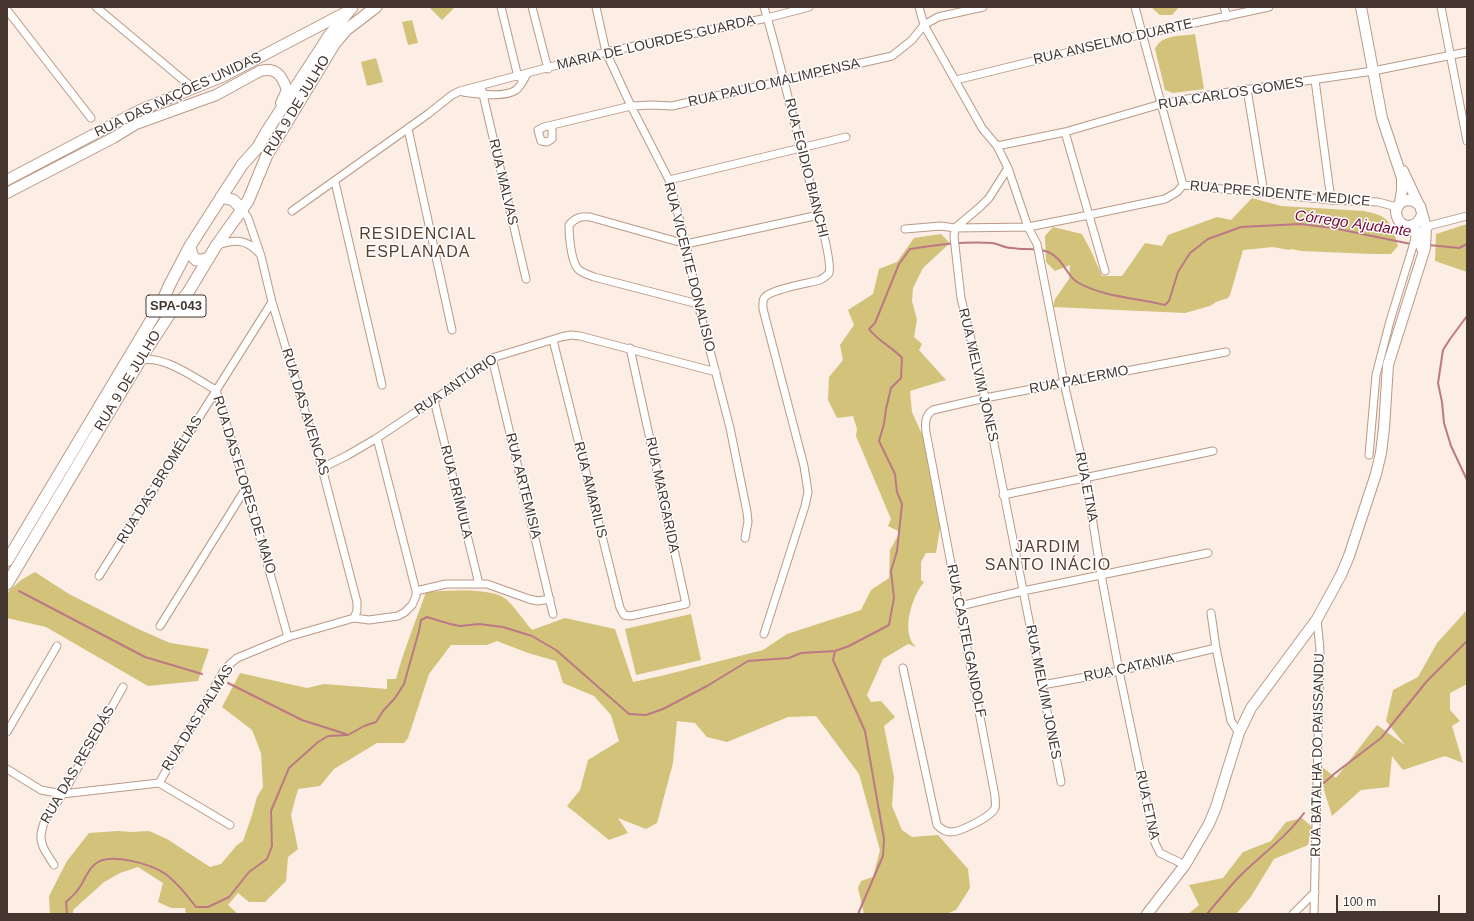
<!DOCTYPE html>
<html>
<head>
<meta charset="utf-8">
<style>
	body { margin:0 }
	#map { position:relative; width:1474px; height:921px; overflow:hidden; background:#fcede5; font-family:Arial,sans-serif }
	canvas { display:block }
	.frame { position:absolute; inset:0; border:8px solid #453730; pointer-events:none }
	.scale { position:absolute; left:1336px; top:895px; width:104px; height:18px; box-sizing:border-box; border:2px solid #453730; border-top:0; padding-left:5px; font-size:12px; line-height:14px; white-space:nowrap; color:#453730; -webkit-text-stroke:3px #fff; paint-order:stroke }
</style>
</head>
<body>
<div id="map">
<canvas width="1474" height="921"></canvas>
<div class="frame"></div>
<div class="scale">100 m</div>
</div>
<script>
const context = document.querySelector('canvas').getContext('2d');
context.lineJoin = 'round';
function paint(path, color) { context.fillStyle = color; context.fill(path, 'evenodd'); }
function strokePath(path, color, width, dash) { context.strokeStyle = color; context.lineWidth = width; context.lineCap = dash ? 'butt' : 'round'; context.setLineDash(dash || []); context.stroke(path); }
function write(font, color, halo, rows, align = 'center') {
  context.font = font + ' Arial,sans-serif'; context.lineWidth = 3; context.setLineDash([]); context.textBaseline = 'middle'; context.strokeStyle = halo; context.fillStyle = color; for (const [text, x, y, turn = 0] of rows) {
    context.save(); context.translate(x, y); context.rotate((+turn || 0) * Math.PI / 180); context.textAlign = isNaN(turn) ? turn : align; if (halo) context.strokeText(text, 0, 0); context.fillText(text, 0, 0); context.restore();
  }
}
const green = new Path2D(`
	M429,7H455L442,20Z
	M1151,7H1179L1172,15H1160Z
	M412,20L418,43L408,45L402,22Z
	M1195,34L1204,89L1173,93L1165,90L1155,49C1162,34 1178,37 1195,34Z
	M376,58L383,82L367,86L361,62Z
	M1252,198L1281,206L1364,211C1389,216 1391,221 1398,246L1391,254H1373L1302,251L1291,249L1289,250L1273,247L1243,250L1230,295L1228,298L1216,302L1210,306L1185,313L1053,307L1055,299L1069,279L1070,265L1055,271L1046,262L1045,236L1053,227L1082,234L1091,251L1102,276H1122L1145,243L1162,246L1168,235L1217,217L1231,220Z
	M1467,224V272L1435,261L1436,234Z
	M941,234L950,243L923,268L913,288L912,301L917,320L914,337L922,344L919,350L946,380L910,391L912,412L920,430L931,449L943,509L936,553H926L921,562V580L924,582C912,596 900,633 916,647L908,644L883,659L867,695L871,702L881,701L895,717L884,726L894,777L892,806L902,830L912,837L938,835L968,869L970,888L956,910L946,914H864L858,888L861,881L873,877L880,850L859,774L816,716L788,717L727,742L707,737L695,723L677,721L673,763L657,823L646,829L618,818L628,833L609,840L567,806L580,790L588,760L619,741L611,715L594,696L563,683L556,661L528,653L497,641L487,645H451L429,674L408,738L404,743H377L334,769L320,786L298,789L291,815L298,849L288,857L286,881L265,902H249L238,893L228,905L238,914H186L185,908H171L158,902L163,883L138,867L120,873L104,882L73,910V914H50L49,896L67,861L89,833L118,831L131,832L149,831L167,839L210,867L221,864L237,845L243,841L252,815L257,797L263,787L261,753L252,730L222,707L240,673L307,688L324,684L387,689V679H396C404,649 416,621 426,592C445,591 491,587 506,599C515,607 524,621 532,630L565,618L615,629L633,682L661,676L763,650L787,634L861,610L871,590L889,578L890,550L900,532L888,526L891,519L856,436L857,429L853,416L837,418L828,400L829,377L843,360L840,345L854,325L848,310L873,294L879,269L897,262L914,238Z
	M35,572L69,594L136,628L170,643L209,649L198,681L148,686L46,627L7,618V593L21,580Z
	M1467,610V684L1450,693V710L1460,721L1452,726L1463,763L1445,756L1403,770L1392,756L1389,787L1361,790L1332,816L1324,790L1322,767L1336,778L1377,725L1405,745L1386,721L1393,690L1418,677L1437,643Z
	M691,614L701,660L636,675L625,629Z
	M1302,818L1312,827L1308,845L1274,859L1250,898L1236,914H1188L1199,905L1189,885L1223,878L1243,852L1271,841L1286,822Z`);
const stream = new Path2D(`
	M1429,245L1459,248L1467,244
	M1467,316L1450,339L1443,350L1438,383L1442,402L1444,423L1451,446L1467,480
	M19,591L145,657L202,674
	M835,651L833,660L865,731L884,839L883,856L858,914
	M228,683L302,720L346,734
	M1324,783L1334,774L1381,738L1427,681L1467,641
	M67,914L66,902C70,898 74,895 77,891C84,883 86,872 94,865C108,851 152,864 167,875C178,884 187,895 196,907H208L229,897L249,872L267,859L272,846L271,811L289,768L318,742L328,736L348,735L364,726L376,722L383,711L395,698L404,684L419,631L421,620L427,617L450,624L460,626L479,624L503,627L532,636L556,650L629,714L646,715L663,709L707,686L748,661L789,658L801,653L835,651L849,646L889,625L894,598L891,571L897,551L902,504L897,492L895,474L879,441L884,424L886,409L891,388L901,378L902,358C892,347 878,341 869,329L875,323L899,264L910,249C936,245 964,241 992,243C999,244 1005,248 1012,248C1024,250 1037,248 1048,252C1063,258 1066,275 1077,282C1102,297 1138,298 1165,305L1169,301L1178,272L1190,253L1208,239L1241,227L1300,224L1333,228L1411,244
	M1207,914C1217,902 1227,890 1237,879C1259,856 1285,839 1304,813`);
const street = new Path2D(`
	M96,7L194,89
	M501,7L518,77
	M532,7L548,69
	M596,7L606,52L631,106L669,180L686,244L698,304L730,428L747,512L748,522L745,538
	M764,7C780,60 792,115 806,169C811,186 833,260 829,273C827,276 823,278 820,280C809,283 772,289 765,297C762,300 763,304 763,309L804,466L808,492L805,506L764,634
	M919,7L924,25L982,128L997,146L1008,168L1028,227L1037,244L1064,383L1086,478L1101,574L1119,671L1155,843L1160,853L1185,865
	M1135,7L1183,185
	M1224,7L1227,17
	M1441,7L1467,141
	M7,10L91,118
	M956,80L1143,34L1269,7
	M1315,80L1331,200
	M481,86L526,279
	M1247,89L1264,193
	M463,92C476,94 505,98 516,90C521,86 524,79 527,74
	M552,126V139L547,142L541,141L538,130L544,127L631,106L653,105L672,106L892,56L912,40L924,25L938,17L983,7
	M408,129L452,330
	M1065,132L1105,271
	M997,146L1065,132L1161,104L1209,95L1373,71L1467,52
	M1008,168L989,198L980,207L955,228L954,237L961,298L985,398L1061,782
	M669,180L846,137
	M335,182L382,385
	M242,209L248,218L261,256L272,302L322,468L357,602V611L354,618
	M292,211L428,114L452,95L460,91L606,52L767,18L809,7
	M905,229L941,226L955,228L1028,227L1089,215L1165,199L1177,192L1183,185L1331,200L1378,202L1397,207
	M218,245C234,239 247,239 259,253
	M698,304L594,277C589,275 582,273 578,269C571,261 569,236 569,225C575,218 580,216 590,217L686,244L819,215
	M553,340L620,608L624,615L630,616L686,604L630,348
	M492,358L553,614
	M139,361C162,353 196,379 216,390L246,488L288,637
	M434,400L479,584
	M377,438L416,591
	M1369,455L1376,375L1390,321L1413,246L1416,233L1432,225L1467,216
	M322,468L348,455L377,438L434,400L492,358L561,337L571,335L580,336L716,372
	M1003,495L1213,451
	M99,576L272,302
	M960,606L1023,591L1208,553
	M1211,613L1216,648L1231,721L1239,733
	M160,626L246,488
	M903,668L937,825C941,829 945,832 951,832C960,832 991,817 995,808C996,805 995,799 995,796L926,432C925,423 925,415 933,410L985,398L1226,352
	M1042,685L1119,671L1216,648
	M7,732L57,646
	M7,769L41,790L62,794L159,783L230,825
	M159,783L223,672L230,664L237,658L288,637L354,618L369,620L398,616L405,612L412,605L416,596V591L446,584H487L529,599L538,601L550,599
	M54,865C48,855 40,846 41,835C43,816 55,807 64,792C84,757 103,722 123,687
	M1293,914L1315,892
	M1314,914L1320,650L1317,619`);
const secondary = new Path2D(`
	M1361,7L1382,118L1402,178V190L1400,203
	M1403,171L1418,203
	M7,180L140,110L224,76L348,11
	M7,193L113,138L136,124L216,95L260,71C277,67 282,76 287,90L281,103
	M1407,226L1416,233L1423,251
	M1147,914L1185,865L1209,824L1216,807L1239,733L1251,708L1317,619L1341,575L1349,556L1376,474L1381,453L1384,428L1388,365L1425,248L1426,227L1420,206L1414,201L1407,200L1400,203L1396,210C1396,228 1415,232 1422,215`);
const primary = new Path2D(`
	M221,197L233,200L242,209
	M190,246L192,255L196,260H202L209,258
	M7,561L162,302L170,284L190,246L242,165L258,147L267,131L329,36L352,7
	M7,584L148,347L171,312L187,294L216,246L248,201L267,155L335,43L346,30L376,7`);
const shields = [
	[176,306,60]
];
const shieldNames = [
	["SPA-043",176,306]
];
const streetNames = [
	["RUA ANSELMO DUARTE",1113,42,-13],
	["MARIA DE LOURDES GUARDA",656,43,-13],
	["RUA PAULO MALIMPENSA",774,83,-13],
	["RUA CARLOS GOMES",1231,94,-9],
	["RUA DAS NAÇÕES UNIDAS",178,95,-25],
	["RUA 9 DE JULHO",297,106,-59],
	["RUA EGIDIO BIANCHI",806,168,76],
	["RUA MALVAS",503,182,77],
	["RUA PRESIDENTE MEDICE",1280,194,5],
	["RUA VICENTE DONALISIO",689,267,76],
	["RUA MELVIM JONES",978,375,77],
	["RUA PALERMO",1079,380,-11],
	["RUA 9 DE JULHO",128,381,-59],
	["RUA ANTÚRIO",456,385,-34],
	["RUA DAS AVENCAS",305,412,73],
	["RUA DAS BROMÉLIAS",160,480,-58],
	["RUA DAS FLORES DE MAIO",244,485,73],
	["RUA ARTEMISIA",523,486,76],
	["RUA ETNA",1086,487,79],
	["RUA AMARILIS",590,490,76],
	["RUA PRÍMULA",456,492,76],
	["RUA MARGARIDA",662,495,78],
	["RUA CASTELGANDOLF",966,641,79],
	["RUA CATANIA",1129,668,-12],
	["RUA MELVIM JONES",1043,692,79],
	["RUA DAS PALMAS",198,718,-58],
	["RUA BATALHA DO PAISSANDU",1318,755,-89],
	["RUA DAS RESEDÁS",78,765,-60],
	["RUA ETNA",1147,805,78]
];
const waterNames = [
	["Córrego Ajudante",1353,224,8]
];
const quarterNames = [
	["RESIDENCIAL",418,235],
	["ESPLANADA",418,253],
	["JARDIM",1048,548],
	["SANTO INÁCIO",1048,566]
];
paint(green, '#d2c27a');
strokePath(stream, '#bc7985', 2);
strokePath(street, '#ba9986', 9);
strokePath(secondary, '#ba9986', 12);
strokePath(primary, '#ba9986', 13);
strokePath(street, '#fff', 7);
strokePath(secondary, '#fff', 10);
strokePath(primary, '#fff', 11);
for (const [x, y, w] of shields) { const box = new Path2D(); box.roundRect(x - w / 2, y - 11, w, 22, 3); context.fillStyle = '#fff'; context.fill(box); strokePath(box, '#453730', 1); }
write('bold 13px', '#453730', null, shieldNames);
write('14px', '#453730', '#fff', streetNames);
write('italic 15px', '#740433', '#fff', waterNames);
context.letterSpacing = '1px';
write('16px', '#5b3f2e', '#fff', quarterNames);
context.letterSpacing = '0px';
</script>
</body>
</html>
